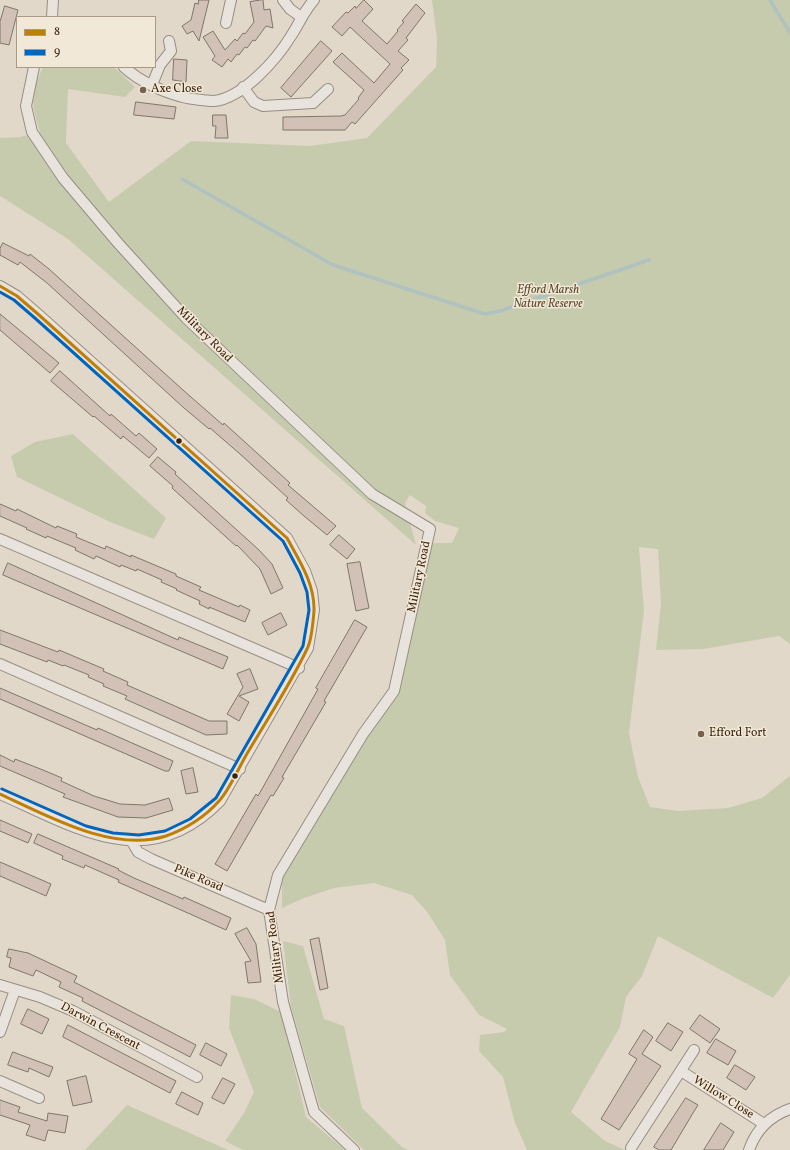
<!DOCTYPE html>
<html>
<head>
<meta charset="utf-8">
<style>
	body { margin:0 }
	#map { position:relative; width:790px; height:1150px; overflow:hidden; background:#e1d8ca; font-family:Vollkorn,serif }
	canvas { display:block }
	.legend { position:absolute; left:16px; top:16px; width:140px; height:52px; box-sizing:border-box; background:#f1e8d7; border:1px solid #aa9986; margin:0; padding:5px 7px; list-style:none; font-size:12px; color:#3f230c }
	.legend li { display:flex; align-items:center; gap:8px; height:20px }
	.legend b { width:20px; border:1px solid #aa9986 }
</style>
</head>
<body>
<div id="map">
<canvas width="790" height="1150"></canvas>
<ul class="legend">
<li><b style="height:5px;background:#c07f04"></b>8</li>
<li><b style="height:5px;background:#0065bd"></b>9</li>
</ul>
</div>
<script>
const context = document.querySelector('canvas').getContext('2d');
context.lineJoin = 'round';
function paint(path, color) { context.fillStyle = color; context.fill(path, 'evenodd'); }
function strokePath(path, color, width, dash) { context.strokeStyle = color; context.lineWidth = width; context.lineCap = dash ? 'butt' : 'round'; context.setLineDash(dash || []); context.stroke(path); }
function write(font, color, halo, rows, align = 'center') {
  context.font = font + ' Vollkorn,serif'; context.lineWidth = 3; context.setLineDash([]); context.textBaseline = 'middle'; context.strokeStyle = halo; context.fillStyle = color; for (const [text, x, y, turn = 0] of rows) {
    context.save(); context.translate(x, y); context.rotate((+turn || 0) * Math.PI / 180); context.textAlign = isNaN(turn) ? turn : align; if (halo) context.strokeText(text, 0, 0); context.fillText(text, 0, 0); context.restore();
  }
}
const green = new Path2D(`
	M432,0H790V644L779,636L703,649L656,650L661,604L658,549L639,547L644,611L629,733L638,777L650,807L678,811L728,808L762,798L790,776V975L773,998L658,936L642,976L626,997L620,1027L571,1112L605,1141L625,1150H527L515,1123L503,1077L479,1051L480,1035L504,1032L507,1029L479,1015L450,975L445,940L428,913L412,895L374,883L334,888L304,898L282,908V876L364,739L396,693L432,543H452L459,528L435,521L425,513L426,506L410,495L405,503L416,545L68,239L0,196V138L20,137L40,132C31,103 30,95 43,67H114L135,87L125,97L68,89L66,143L109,202L191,141L310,146L367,138L436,67L437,39Z
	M73,434L166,518L154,539L110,522L17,477L11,456L35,442Z
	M283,941L303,946L324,1019L344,1026L362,1108L402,1147L408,1150H364L320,1107L291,1007Z
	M231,995L254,999L281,1012L306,1117L345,1150H243L225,1141L244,1113L254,1092L229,1028Z
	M127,1105L228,1150H85Z`);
const stream = new Path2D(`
	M770,0L790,33
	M182,179L333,265L485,314L500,311L649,260`);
const building = new Path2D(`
	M199,0H209L199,41L193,31L187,34L182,26L191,20L195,3L198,4Z
	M263,0L264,10L270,9L273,28L266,26L255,41L253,40L247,48L245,47L239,55L237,54L231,62L228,59L222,67L212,60L215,56L203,37L213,31L225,50L235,39L237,41L243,33L245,34L254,22L250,2Z
	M364,0L373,9L362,21L387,44L398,31L397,30L404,22L402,21L416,4L425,13L406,38L408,40L398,51L409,60L401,68L403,70L355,124L352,122L345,130H283V117L341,116L345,115L359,99L358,98L364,90L333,62L342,53L374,83L390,64L350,27L342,36L332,27L346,12L348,13L355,6L356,8Z
	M5,6L18,10L9,45L0,43V22Z
	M321,41L332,51L291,97L281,88Z
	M174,59L187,60L186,82L173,80Z
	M136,102L176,107L174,119L134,115Z
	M213,115H226L228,138H215L216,126H213Z
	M3,243L29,256L30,254L49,269L183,390L223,425L224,423L290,483L288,485L336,526L327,535L304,516L286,500L288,498L240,454L210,428L209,429L184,408L47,283L20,262L18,265L0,255V249Z
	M0,314L59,363L50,373L0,330Z
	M60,371L110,416L111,414L136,436L139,433L157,449L149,458L123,436L121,439L94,416L93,417L51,381Z
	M158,457L176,472L175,474L259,550L272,564L283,588L271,594L260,569L237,545L236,546L172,488L173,486L150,466Z
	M0,504L16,511L17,509L56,528L57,526L77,534L76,537L105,549L106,546L131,557V555L176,574V576L201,587L199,590L239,607L240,605L250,610L245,622L209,607V609L199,604L200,601L176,590L177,589L161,582L162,580L137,569L136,571L121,565L120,567L96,556L94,559L75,550L76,548L47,536L46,538L26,529L27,528L0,516Z
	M339,535L355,549L347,559L330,545Z
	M360,562L369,608L356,611L347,564Z
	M8,563L178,640L179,637L228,657L223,669L3,575Z
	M281,613L287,625L268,635L262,623Z
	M355,620L367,627L324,701L326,702L282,777L284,778L273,796L271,795L227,871L215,864L256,794L258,796L267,780L318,689L316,688Z
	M0,630L58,652L59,650L104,669L103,671L128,682L127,685L209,721H227V734L206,735L125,699L127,696L103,686L104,684L88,677L89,675L64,665L63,666L48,660L47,662L0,644Z
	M250,669L258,689L239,696L249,702L239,721L227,714L243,687L237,674Z
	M0,688L97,730L98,728L173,761L169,771H165L0,699Z
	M0,755L14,762L15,759L43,770L62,778L61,781L94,796L120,804L145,805L169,798L173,810L146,818L118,817L63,797L65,794L0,766Z
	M193,768L198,792L186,794L181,771Z
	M0,820L32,834L28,843L0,831Z
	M38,834L119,869L118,870L134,878L183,899L184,897L231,918L226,930L118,882L119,880L85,865L84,868L62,859L63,856L34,843Z
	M0,862L51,884L46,896L0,876Z
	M247,928L256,944L261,982L248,983L245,962L251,961L235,934Z
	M319,938L328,988L320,990L310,940Z
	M9,949L28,953L77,976L74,982L196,1045L190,1057L82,1001L83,998L59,987L61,982L36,970L33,976L9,967L11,958L7,957Z
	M28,1009L49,1019L42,1034L21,1024Z
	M700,1015L720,1029L710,1043L690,1029Z
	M668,1023L683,1032L671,1051L656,1041Z
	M68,1025L176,1081L170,1093L63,1037Z
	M644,1030L653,1037L642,1054L661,1066L619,1130L601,1119L637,1059L629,1054Z
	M716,1039L736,1051L728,1065L707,1053Z
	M206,1043L227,1054L221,1066L200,1055Z
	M13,1052L53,1067L49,1077L29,1068L28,1072L8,1065Z
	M735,1065L755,1077L746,1090L727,1078Z
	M86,1076L92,1102L73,1106L67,1081Z
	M223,1078L235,1084L224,1104L212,1098Z
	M182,1092L203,1103L198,1115L176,1104Z
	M686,1098L698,1105L693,1113L671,1150H659L654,1147Z
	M0,1100L20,1107L18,1112L47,1121L48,1113L68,1116L65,1133L48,1130L45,1141L26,1135L30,1125L0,1115Z
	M721,1123L734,1132L723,1150H704Z`);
const minor = new Path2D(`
	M283,0L290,9L301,17
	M52,17L53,0
	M226,23L231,0
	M34,67L26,106L32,132L63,178L118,243L186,318L372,494L430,529L394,691L363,734L278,875L269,910L283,1002L314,1112L354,1150
	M124,67C140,82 165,93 187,98C195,99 205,101 214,101C243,98 277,59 291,36C299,24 304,11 314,0
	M152,85L160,65L171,51L169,41
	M243,87L254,102L263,106L313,103L328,89
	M0,286L17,296L39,315L287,538L305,571L312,591L314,610L308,648L220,801C148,875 77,828 0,794
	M0,539L299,668
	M0,664L240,769
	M132,842L138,852L151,859L269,910
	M0,985L40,997L73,1011L197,1077
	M0,1032L15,990
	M681,1071L764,1124
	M0,1081L39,1098
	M631,1148L694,1050
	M749,1150C756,1130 770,1116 790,1109`);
const bus1 = new Path2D(`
	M0,286L17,296L39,315L287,538C299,560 315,584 314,611C313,622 312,640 307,649C290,685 268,718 248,752C240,765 229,791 219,801C206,816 186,829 166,836C113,853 48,816 0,794`);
const bus2 = new Path2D(`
	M0,292L14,300L36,319L283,541L300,573L307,592L309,610L303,646L216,798L190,819L165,831L139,835L113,833L86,826L2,789`);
const markers = [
	[143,90,4,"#78624e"],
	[179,441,3.5,"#3f230c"],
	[701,734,4,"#78624e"],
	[235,776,3.5,"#3f230c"]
];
const poiNames = [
	["Axe Close",151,90],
	["Efford Fort",709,734]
];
const parkNames = [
	["Efford Marsh",548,291],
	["Nature Reserve",548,305]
];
const streetNames = [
	["Military Road",204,335,45],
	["Military Road",420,577,-78],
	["Pike Road",198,879,23],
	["Military Road",276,947,-97],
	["Darwin Crescent",100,1027,28],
	["Willow Close",723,1098,32]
];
paint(green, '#c7cbad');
strokePath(stream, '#afc2bf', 3.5);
paint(building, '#d1c1b7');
strokePath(building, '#7f766b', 1);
strokePath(minor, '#978e83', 12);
strokePath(minor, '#e8e3dc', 10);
strokePath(bus1, '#c07f04', 3);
strokePath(bus2, '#0065bd', 3);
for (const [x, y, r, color] of markers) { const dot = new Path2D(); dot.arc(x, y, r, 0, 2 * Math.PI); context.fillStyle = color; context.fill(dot); strokePath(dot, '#f1e8d7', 1.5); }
write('12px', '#3f230c', '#f1e8d7', poiNames, 'left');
write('italic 12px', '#5c4a2e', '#f1e8d7', parkNames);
write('12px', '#3f230c', '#f1e8d7', streetNames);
</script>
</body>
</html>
